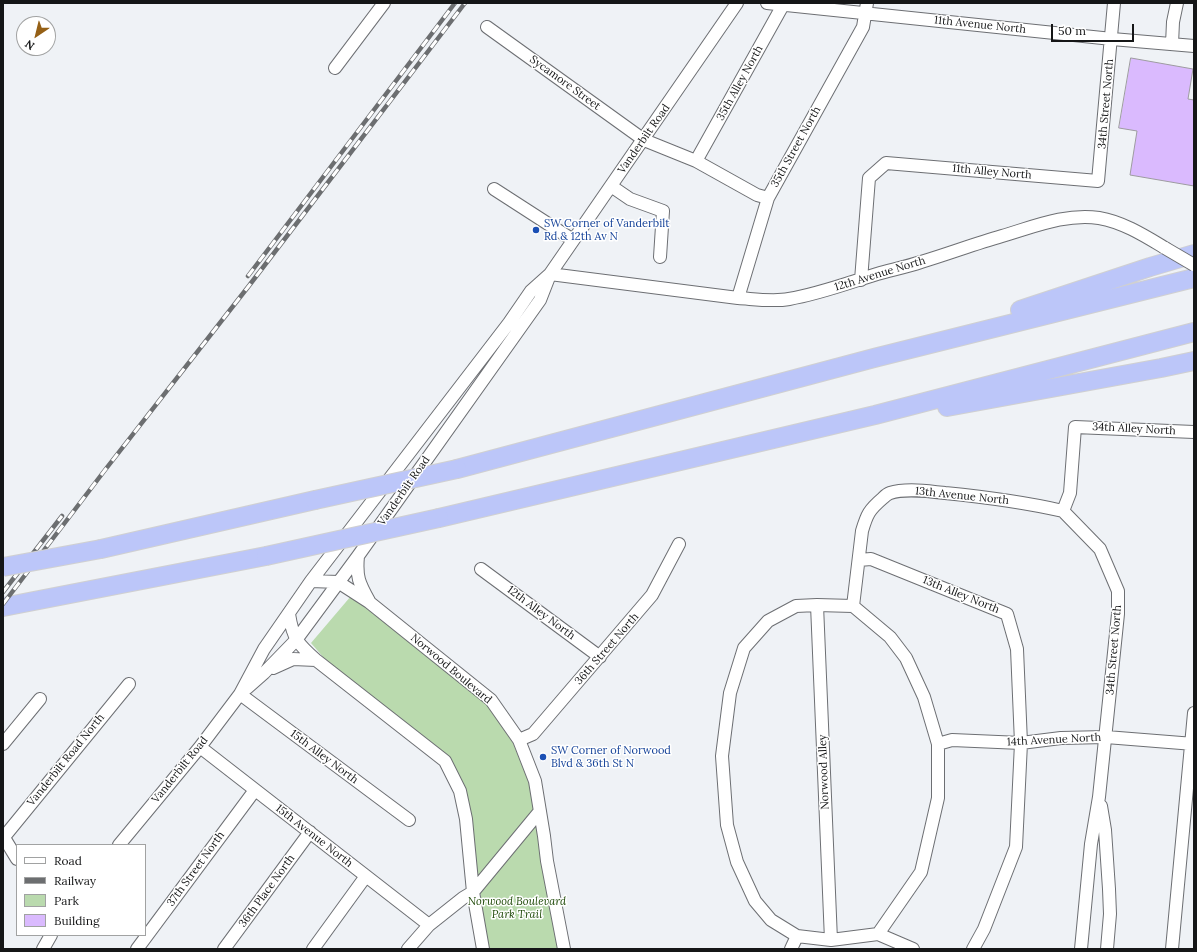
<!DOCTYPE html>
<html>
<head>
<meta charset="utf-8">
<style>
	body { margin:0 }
	#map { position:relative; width:1197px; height:952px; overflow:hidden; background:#eff2f6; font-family:Lora,serif }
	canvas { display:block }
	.frame { position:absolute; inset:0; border:4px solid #151617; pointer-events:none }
	.legend { position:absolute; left:16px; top:844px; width:130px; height:92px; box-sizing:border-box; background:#fff; border:1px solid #a1a2a2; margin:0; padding:5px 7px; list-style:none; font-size:12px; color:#151617 }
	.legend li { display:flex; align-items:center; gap:8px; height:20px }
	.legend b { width:20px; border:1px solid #a1a2a2 }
	.north { position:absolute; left:16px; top:16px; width:40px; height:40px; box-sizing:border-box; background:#fff; border:1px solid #a1a2a2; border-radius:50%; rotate:215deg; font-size:11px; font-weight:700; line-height:16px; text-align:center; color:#151617 }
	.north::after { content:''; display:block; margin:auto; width:14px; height:18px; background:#956016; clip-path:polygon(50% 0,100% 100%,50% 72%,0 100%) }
	.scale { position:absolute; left:1051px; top:24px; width:83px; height:18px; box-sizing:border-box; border:2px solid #151617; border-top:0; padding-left:5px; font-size:12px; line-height:14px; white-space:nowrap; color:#151617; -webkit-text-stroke:3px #fff; paint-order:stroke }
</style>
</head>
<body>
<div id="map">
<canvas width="1197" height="952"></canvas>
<div class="frame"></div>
<ul class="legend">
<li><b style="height:5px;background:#fff"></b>Road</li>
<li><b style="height:5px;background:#6c6e70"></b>Railway</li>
<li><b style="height:11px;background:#badaae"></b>Park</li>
<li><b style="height:11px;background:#dabafe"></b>Building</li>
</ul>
<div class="north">N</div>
<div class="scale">50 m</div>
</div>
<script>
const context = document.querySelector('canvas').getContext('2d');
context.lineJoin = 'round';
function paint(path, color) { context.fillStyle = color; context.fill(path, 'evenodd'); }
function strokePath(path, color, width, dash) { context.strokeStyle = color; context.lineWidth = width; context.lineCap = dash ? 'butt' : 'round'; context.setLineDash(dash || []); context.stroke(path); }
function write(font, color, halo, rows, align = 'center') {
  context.font = font + ' Lora,serif'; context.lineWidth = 3; context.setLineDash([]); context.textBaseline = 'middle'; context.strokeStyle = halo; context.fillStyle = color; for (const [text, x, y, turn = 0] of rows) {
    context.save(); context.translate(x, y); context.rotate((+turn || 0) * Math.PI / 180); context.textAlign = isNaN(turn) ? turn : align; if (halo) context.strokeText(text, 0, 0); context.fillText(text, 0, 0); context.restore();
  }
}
const green = new Path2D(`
	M351,596L486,704L513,743L529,783L559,949H488L466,791L450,760L330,665L311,643Z`);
const building = new Path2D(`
	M1131,58L1193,69L1188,99L1194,100V186L1130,175L1137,131L1119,128Z`);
const minor = new Path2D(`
	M767,3L1112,39L1194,46
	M487,27L644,140L696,161L757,195L768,198
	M1172,44L1173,22L1177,3
	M335,68L384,3
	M696,161L783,5
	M611,186L630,199L663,211L660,257
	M494,189L573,240
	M550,274L738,298C754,299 773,302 789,299C819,294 848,283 877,274C891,270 906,267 921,262C948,254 974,244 1002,236C1033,227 1066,213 1099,218C1123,222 1145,236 1165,248
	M861,280L869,178L886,163L1098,181L1114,3
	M738,298L768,198L863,27L867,3
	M1063,511L1100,549L1118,591V614L1099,797L1091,844L1081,949
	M1063,511L1070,493L1075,427L1194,432
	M358,556C356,577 359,583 369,601
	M859,560L871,559L1007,614L1017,649L1021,743L1016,847L984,929L973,949
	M481,569L600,657
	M311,581L338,582L369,602L491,700L519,740L535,781L544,836L547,861L564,949
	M817,605L853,606L890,637L906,658L924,697L938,744V798L921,872L878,934L831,940L797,936L771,920L755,901L737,862L727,825L722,756L730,693L744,648L768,621L796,606Z
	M817,605L831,940
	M853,606L862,531C867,514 869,510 883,498C885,496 887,494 890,493C905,488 929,491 945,493C985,497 1024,502 1063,511
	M289,614C293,639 298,644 316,660L445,761L460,791L466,819L473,892L483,949
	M273,668L293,659L316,660
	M247,688L264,673L296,640L358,556L540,300L549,277
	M240,694L409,820
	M519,740L533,734L652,595L679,544
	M3,744L40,699
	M938,744L952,740L1021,743L1061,738L1106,737L1194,744
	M200,747L429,925
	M1101,806L1105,830L1109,889L1110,914L1107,949
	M3,836L17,859
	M4,837L129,684
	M119,845L200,747L240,694L264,649L311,581L509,323L531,291L550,274L737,3
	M878,934L913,949
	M43,949L51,935
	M137,949L255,790
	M224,949L310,832
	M313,949L366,876
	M408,949L429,925L463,898L473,892L540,811
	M791,949L797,936
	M1172,949L1194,713`);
const highway = new Path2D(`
	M1020,310L1150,267L1194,254
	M947,407L1161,368L1194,361
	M457,469L874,358L1194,278
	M439,518L875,415L1194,332
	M101,549L315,500
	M3,607L266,556`);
const rail = new Path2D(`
	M248,276L455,3
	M3,592L62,516
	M3,604L105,470L248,287L465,3`);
const minorBridge = new Path2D(`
	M1165,248L1194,265`);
const highwayBridge = new Path2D(`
	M315,500L457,469
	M266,556L439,518
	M3,567L101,549`);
const markers = [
	[536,230,4,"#1a4fb4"],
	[543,757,4,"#1a4fb4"]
];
const streetNames = [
	["11th Avenue North",980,25,6],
	["Sycamore Street",565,83,36],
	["35th Alley North",740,83,-61],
	["34th Street North",1106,104,-85],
	["Vanderbilt Road",644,139,-55],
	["35th Street North",796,147,-61],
	["11th Alley North",992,172,5],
	["12th Avenue North",880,274,-17],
	["34th Alley North",1134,429,3],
	["Vanderbilt Road",404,491,-55],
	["13th Avenue North",962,496,6],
	["13th Alley North",961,595,22],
	["12th Alley North",541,613,37],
	["36th Street North",607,649,-49],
	["34th Street North",1114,650,-85],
	["Norwood Boulevard",451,669,40],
	["14th Avenue North",1054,740,-3],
	["15th Alley North",324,757,37],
	["Vanderbilt Road North",66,760,-51],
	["Vanderbilt Road",180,770,-51],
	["Norwood Alley",824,772,-92],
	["15th Avenue North",314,836,38],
	["37th Street North",196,869,-54],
	["36th Place North",267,891,-54]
];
const transitNames = [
	["SW Corner of Vanderbilt",544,224],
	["Rd & 12th Av N",544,237],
	["SW Corner of Norwood",551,751],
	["Blvd & 36th St N",551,764]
];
const parkNames = [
	["Norwood Boulevard",517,902],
	["Park Trail",517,915]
];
paint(green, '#badaae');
paint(building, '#dabafe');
strokePath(building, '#9d9ba0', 1);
strokePath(minor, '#6d6f73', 14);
strokePath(highway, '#d0d0d1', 20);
strokePath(minor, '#fff', 12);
strokePath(highway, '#bcc6f9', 18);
strokePath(rail, '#6c6e70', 4.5);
strokePath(rail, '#fff', 3, [9]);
strokePath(minorBridge, '#6d6f73', 14, []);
strokePath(highwayBridge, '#d0d0d1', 20, []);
strokePath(minorBridge, '#fff', 12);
strokePath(highwayBridge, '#bcc6f9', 18);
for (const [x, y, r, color] of markers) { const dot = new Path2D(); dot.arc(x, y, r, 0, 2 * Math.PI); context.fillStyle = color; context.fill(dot); strokePath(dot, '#fff', 1.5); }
write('11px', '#151617', '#fff', streetNames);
write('11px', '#164399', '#fff', transitNames, 'left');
write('italic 11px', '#1f4a08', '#fff', parkNames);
</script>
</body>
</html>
